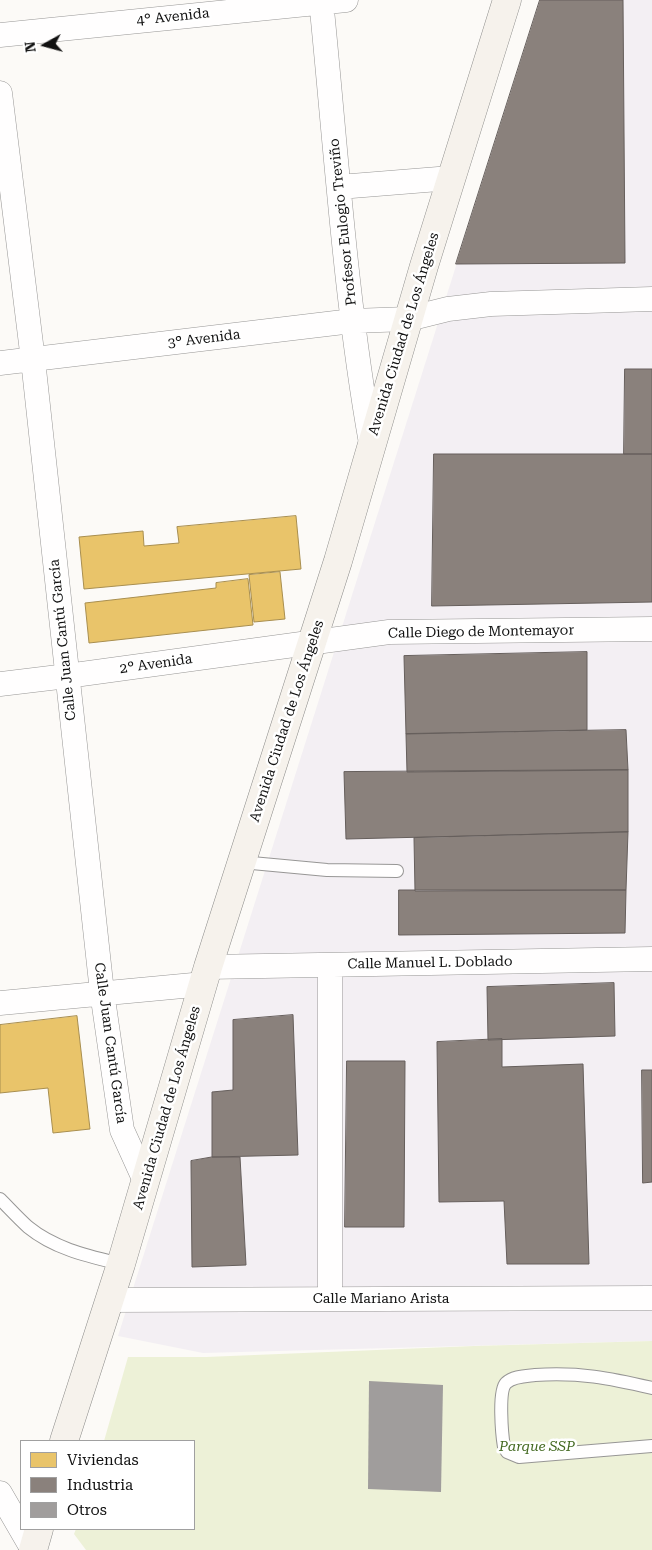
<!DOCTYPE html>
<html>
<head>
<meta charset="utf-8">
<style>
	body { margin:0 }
	#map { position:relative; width:652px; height:1550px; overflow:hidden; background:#fcfaf7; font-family:"Roboto Serif",serif }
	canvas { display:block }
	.legend { position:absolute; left:20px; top:1440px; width:175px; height:90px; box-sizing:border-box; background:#fff; border:1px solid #a0a0a0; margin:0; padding:6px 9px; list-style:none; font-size:15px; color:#111 }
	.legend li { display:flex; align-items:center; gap:10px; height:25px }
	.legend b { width:25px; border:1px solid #a0a0a0 }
	.north { position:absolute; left:20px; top:20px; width:50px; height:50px; -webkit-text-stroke:4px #fff; paint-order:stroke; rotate:263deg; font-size:14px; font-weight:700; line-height:20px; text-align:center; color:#111 }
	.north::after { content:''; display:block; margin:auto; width:18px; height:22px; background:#111; clip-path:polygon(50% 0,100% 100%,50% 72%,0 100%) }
</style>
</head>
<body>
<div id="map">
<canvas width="652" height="1550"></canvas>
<ul class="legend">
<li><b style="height:14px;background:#e9c46a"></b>Viviendas</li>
<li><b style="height:14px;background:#8a817c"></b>Industria</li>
<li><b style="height:14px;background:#a09d9c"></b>Otros</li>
</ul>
<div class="north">N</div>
</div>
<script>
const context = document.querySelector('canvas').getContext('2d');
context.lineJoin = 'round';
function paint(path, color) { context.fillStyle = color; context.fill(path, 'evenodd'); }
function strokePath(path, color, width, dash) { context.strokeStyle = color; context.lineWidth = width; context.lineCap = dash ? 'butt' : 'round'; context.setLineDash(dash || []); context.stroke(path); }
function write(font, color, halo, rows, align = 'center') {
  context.font = font + ' "Roboto Serif",serif'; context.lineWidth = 5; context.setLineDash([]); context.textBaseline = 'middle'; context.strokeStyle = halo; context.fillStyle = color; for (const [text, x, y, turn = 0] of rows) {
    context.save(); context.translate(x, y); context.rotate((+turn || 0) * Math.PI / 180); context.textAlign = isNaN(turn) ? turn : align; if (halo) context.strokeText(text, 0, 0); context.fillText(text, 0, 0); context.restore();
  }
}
const industrial = new Path2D(`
	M540,0H652V1341L203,1353L118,1336Z`);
const green = new Path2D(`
	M652,1341V1550H86L74,1534L76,1529H194V1441H104L128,1357H206L474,1346Z`);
const homes = new Path2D(`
	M296,516L301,569L84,589L79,537L143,531L144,546L179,543L177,527Z
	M280,572L285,619L254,622L249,575Z
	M248,579L253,625L89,643L85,603L216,588V583Z
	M77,1016L90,1129L53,1133L48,1088L0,1093V1025Z`);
const industry = new Path2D(`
	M540,0H623L625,263L456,264Z
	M625,369H652V454H624Z
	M434,454H652V602L432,606Z
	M587,652V730L406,734L404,656Z
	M626,730L628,770L407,772L406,734Z
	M628,770V832L346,839L344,772Z
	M628,832L626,890L415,891L414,838Z
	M399,890H626L625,933L399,935Z
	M614,983L615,1036L488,1040L487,987Z
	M293,1015L298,1155L212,1157V1092L233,1090V1020Z
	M502,1039V1067L583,1064L589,1264H507L504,1201L439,1202L437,1042Z
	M347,1061H405L404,1227H345Z
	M642,1070H652V1182L643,1183Z
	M212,1157H240L246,1265L192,1267L191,1161Z`);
const building = new Path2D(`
	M369,1381L443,1385L441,1492L368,1489Z`);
const lane = new Path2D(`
	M241,862L327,870L397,871
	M0,1199C9,1208 18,1218 28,1227C55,1249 88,1256 121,1264
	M652,1388C609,1378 579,1372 535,1375C526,1376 513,1376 506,1383C498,1391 502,1435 504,1447L507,1452L519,1457L652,1446`);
const street = new Path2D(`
	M321,0C336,148 345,297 371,443
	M0,35L346,0
	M0,93L33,360L102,992L122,1130L146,1183
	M339,187L451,178
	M0,363L352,321L408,319L448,309L491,304L652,299
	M0,684L67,676L389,632L652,629
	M208,967L652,959
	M0,1003L204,984
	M330,1299V965
	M110,1300L652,1298
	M0,1493L33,1550`);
const secondary = new Path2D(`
	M64,1441L121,1264L208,967L338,561L424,266L507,0
	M33,1550L39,1529`);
const streetNames = [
	["4° Avenida",173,17,-6],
	["Profesor Eulogio Treviño",343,222,-96],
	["Avenida Ciudad de Los Ángeles",404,334,-73],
	["3° Avenida",204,339,-7],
	["Calle Diego de Montemayor",481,632,-1],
	["Calle Juan Cantú García",63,640,-96],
	["2° Avenida",156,664,-8],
	["Avenida Ciudad de Los Ángeles",287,721,-72],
	["Calle Manuel L. Doblado",430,963,-1],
	["Calle Juan Cantú García",110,1043,82],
	["Avenida Ciudad de Los Ángeles",167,1108,-74],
	["Calle Mariano Arista",381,1299]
];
const parkNames = [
	["Parque SSP",537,1447]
];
paint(industrial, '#f3eff3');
paint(green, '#edf1d7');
paint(homes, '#e9c46a');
strokePath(homes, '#a88e4f', 1);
paint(industry, '#8a817c');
strokePath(industry, '#665f5c', 1);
paint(building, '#a09d9c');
strokePath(lane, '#979695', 14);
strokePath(street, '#979695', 25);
strokePath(secondary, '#8d8d8b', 29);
strokePath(lane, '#fffefe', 12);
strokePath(street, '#fffefe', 24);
strokePath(secondary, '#f6f2ec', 28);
write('14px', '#111', '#fff', streetNames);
write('italic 14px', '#436920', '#fff', parkNames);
</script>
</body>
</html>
